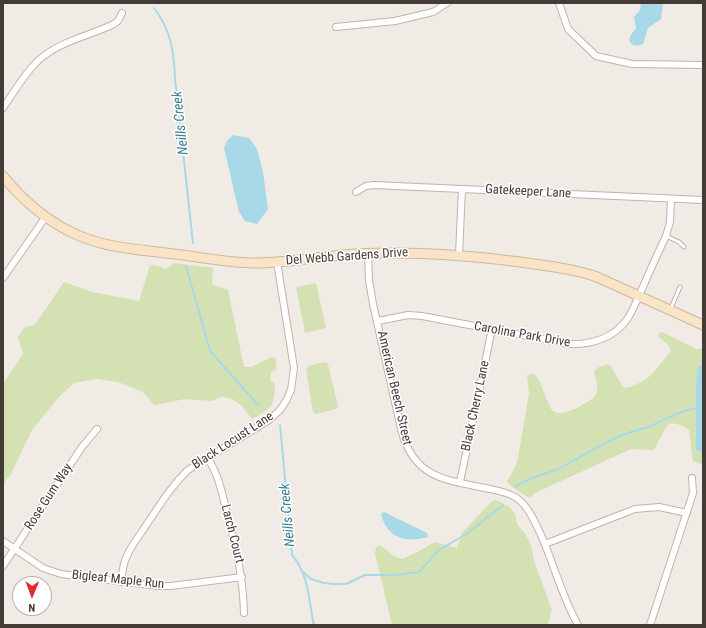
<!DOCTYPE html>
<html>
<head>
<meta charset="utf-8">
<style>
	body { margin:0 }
	#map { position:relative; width:706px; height:628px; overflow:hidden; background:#f1ebe5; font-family:"Roboto Condensed",sans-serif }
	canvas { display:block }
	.frame { position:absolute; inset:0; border:4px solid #433b36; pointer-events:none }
	.north { position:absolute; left:12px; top:576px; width:40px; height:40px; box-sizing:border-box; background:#fff; border:1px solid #b4b1af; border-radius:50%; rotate:181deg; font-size:11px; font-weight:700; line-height:16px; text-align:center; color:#433b36 }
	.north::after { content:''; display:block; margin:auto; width:14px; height:18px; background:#e4292e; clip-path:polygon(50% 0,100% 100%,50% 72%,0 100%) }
</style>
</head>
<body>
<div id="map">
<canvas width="706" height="628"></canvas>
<div class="frame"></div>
<div class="north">N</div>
</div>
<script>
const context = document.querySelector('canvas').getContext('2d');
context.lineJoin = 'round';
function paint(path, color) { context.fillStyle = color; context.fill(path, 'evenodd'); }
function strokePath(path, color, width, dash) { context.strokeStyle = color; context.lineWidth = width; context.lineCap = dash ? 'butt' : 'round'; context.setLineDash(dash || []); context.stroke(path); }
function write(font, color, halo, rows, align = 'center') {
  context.font = font + ' "Roboto Condensed",sans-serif'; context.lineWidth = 3; context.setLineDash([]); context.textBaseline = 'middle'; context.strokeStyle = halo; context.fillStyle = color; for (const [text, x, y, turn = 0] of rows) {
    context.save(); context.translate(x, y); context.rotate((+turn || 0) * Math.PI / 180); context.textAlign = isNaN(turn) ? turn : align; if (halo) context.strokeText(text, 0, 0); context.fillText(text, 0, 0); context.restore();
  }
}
const green = new Path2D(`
	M174,263L213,268L212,284L228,290L244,367H251L272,357L276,359V370L271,373L270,380L275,384C274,409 272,407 252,419L241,405L230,398L220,397L212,401L185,399L154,405L143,392L118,382L96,379L74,383L59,397L32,430L11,474L3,484V384L23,354L18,337L25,327L35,325L64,282L92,292L139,301L150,265L157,266L166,269Z
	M316,283L326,328L305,333L296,287Z
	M662,332L697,349L703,348V465L693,461L689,430C682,426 674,420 667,426L655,448L652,450L631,449L535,493L530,498C527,497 509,485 507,482L517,463L529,394L527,375L534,374L538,378L551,409C554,412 557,414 562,413C568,413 592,401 595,396C600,388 596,379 594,372C597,366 603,366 609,364L611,366L623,387C630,390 648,379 653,373C659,366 665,358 671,351L669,346L658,336L659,333Z
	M325,362L328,364L338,406L336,409L316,414L313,412L306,369L308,366Z
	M496,500L510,507L515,514L517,524L526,535L531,545L534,561L552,610L548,625H392L375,553L376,547L380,545L394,556L402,559L419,551L435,542L457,548L462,533L491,502Z`);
const water = new Path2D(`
	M641,3H663L661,19L648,28L643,44C638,47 627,46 630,37C631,34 634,31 636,28L634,17L640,10Z
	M233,135L249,138L257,149L263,172L268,209L257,224L245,221L239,212L224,148L227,141Z
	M701,365H703V451H698L696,449V383L698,367Z
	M384,512L427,533L428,537C405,543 388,539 381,514Z`);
const stream = new Path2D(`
	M154,8C171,30 174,52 175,79L193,243
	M186,266L210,351L258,405
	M280,425L292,555C310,576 308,600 314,625
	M515,487C529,477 545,475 560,468C580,458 599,445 620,436C629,432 639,430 649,427C664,420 686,407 703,408
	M303,572L311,579L324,583L333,584H346L365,575H395L419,572L439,550L468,533L503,505`);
const lane = new Path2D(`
	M666,236L679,242L684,247
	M671,308L680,287`);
const street = new Path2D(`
	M559,3L568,29L596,56L632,64L703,65
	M336,27L395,21L433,12L447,3
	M3,108C14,92 30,65 45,55C64,41 90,35 112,25L118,21L122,13
	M356,192L366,186L374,185L703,200
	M368,254L369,280L373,304L402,433C416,480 448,480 490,489C499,491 511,493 518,499C529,508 535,522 541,535C554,564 562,597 578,625
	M459,255L462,189
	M3,278L45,218
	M378,321L408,315L422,316L569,344C591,345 615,338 628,318C634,309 638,297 643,287C650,270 658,253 666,236L670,222L671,199
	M208,459C219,475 222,494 227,513C236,549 243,576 244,613
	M460,482L492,329
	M3,541L43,568L61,574L159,586H171L242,577
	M545,544L635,509L659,507L687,513
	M3,566L82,447L97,429
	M121,582C122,573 123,565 126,558C131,545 140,535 147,524C160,505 171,486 188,470L269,420L280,410L286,401L291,390L294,368L277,262
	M650,625L693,493L692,478`);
const secondary = new Path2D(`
	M3,176C22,199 43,218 69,231C99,247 133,249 166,253C196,256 226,263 256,263C289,263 322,256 356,254C411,251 465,255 520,262C546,266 572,268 597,277L703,325`);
const streetNames = [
	["Gatekeeper Lane",528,192,3],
	["Del Webb Gardens Drive",347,257,-4],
	["Carolina Park Drive",522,335,10],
	["American Beech Street",394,388,77],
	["Black Cherry Lane",476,406,-78],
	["Black Locust Lane",233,441,-33],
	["Rose Gum Way",49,497,-57],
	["Larch Court",232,534,76],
	["Bigleaf Maple Run",118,580,6]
];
const waterNames = [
	["Neills Creek",181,123,-96],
	["Neills Creek",288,515,-95]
];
paint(green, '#d4e1b2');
paint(water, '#a7d9e8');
strokePath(stream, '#a7d9e8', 2);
strokePath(lane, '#beb4ac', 5);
strokePath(street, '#beb4ac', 8);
strokePath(secondary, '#cfb89c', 11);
strokePath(lane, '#fff', 3);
strokePath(street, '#fff', 6);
strokePath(secondary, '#f9e4c7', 9);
write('13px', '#433b36', '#fff', streetNames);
write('italic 14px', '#367e94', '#fff', waterNames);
</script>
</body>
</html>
